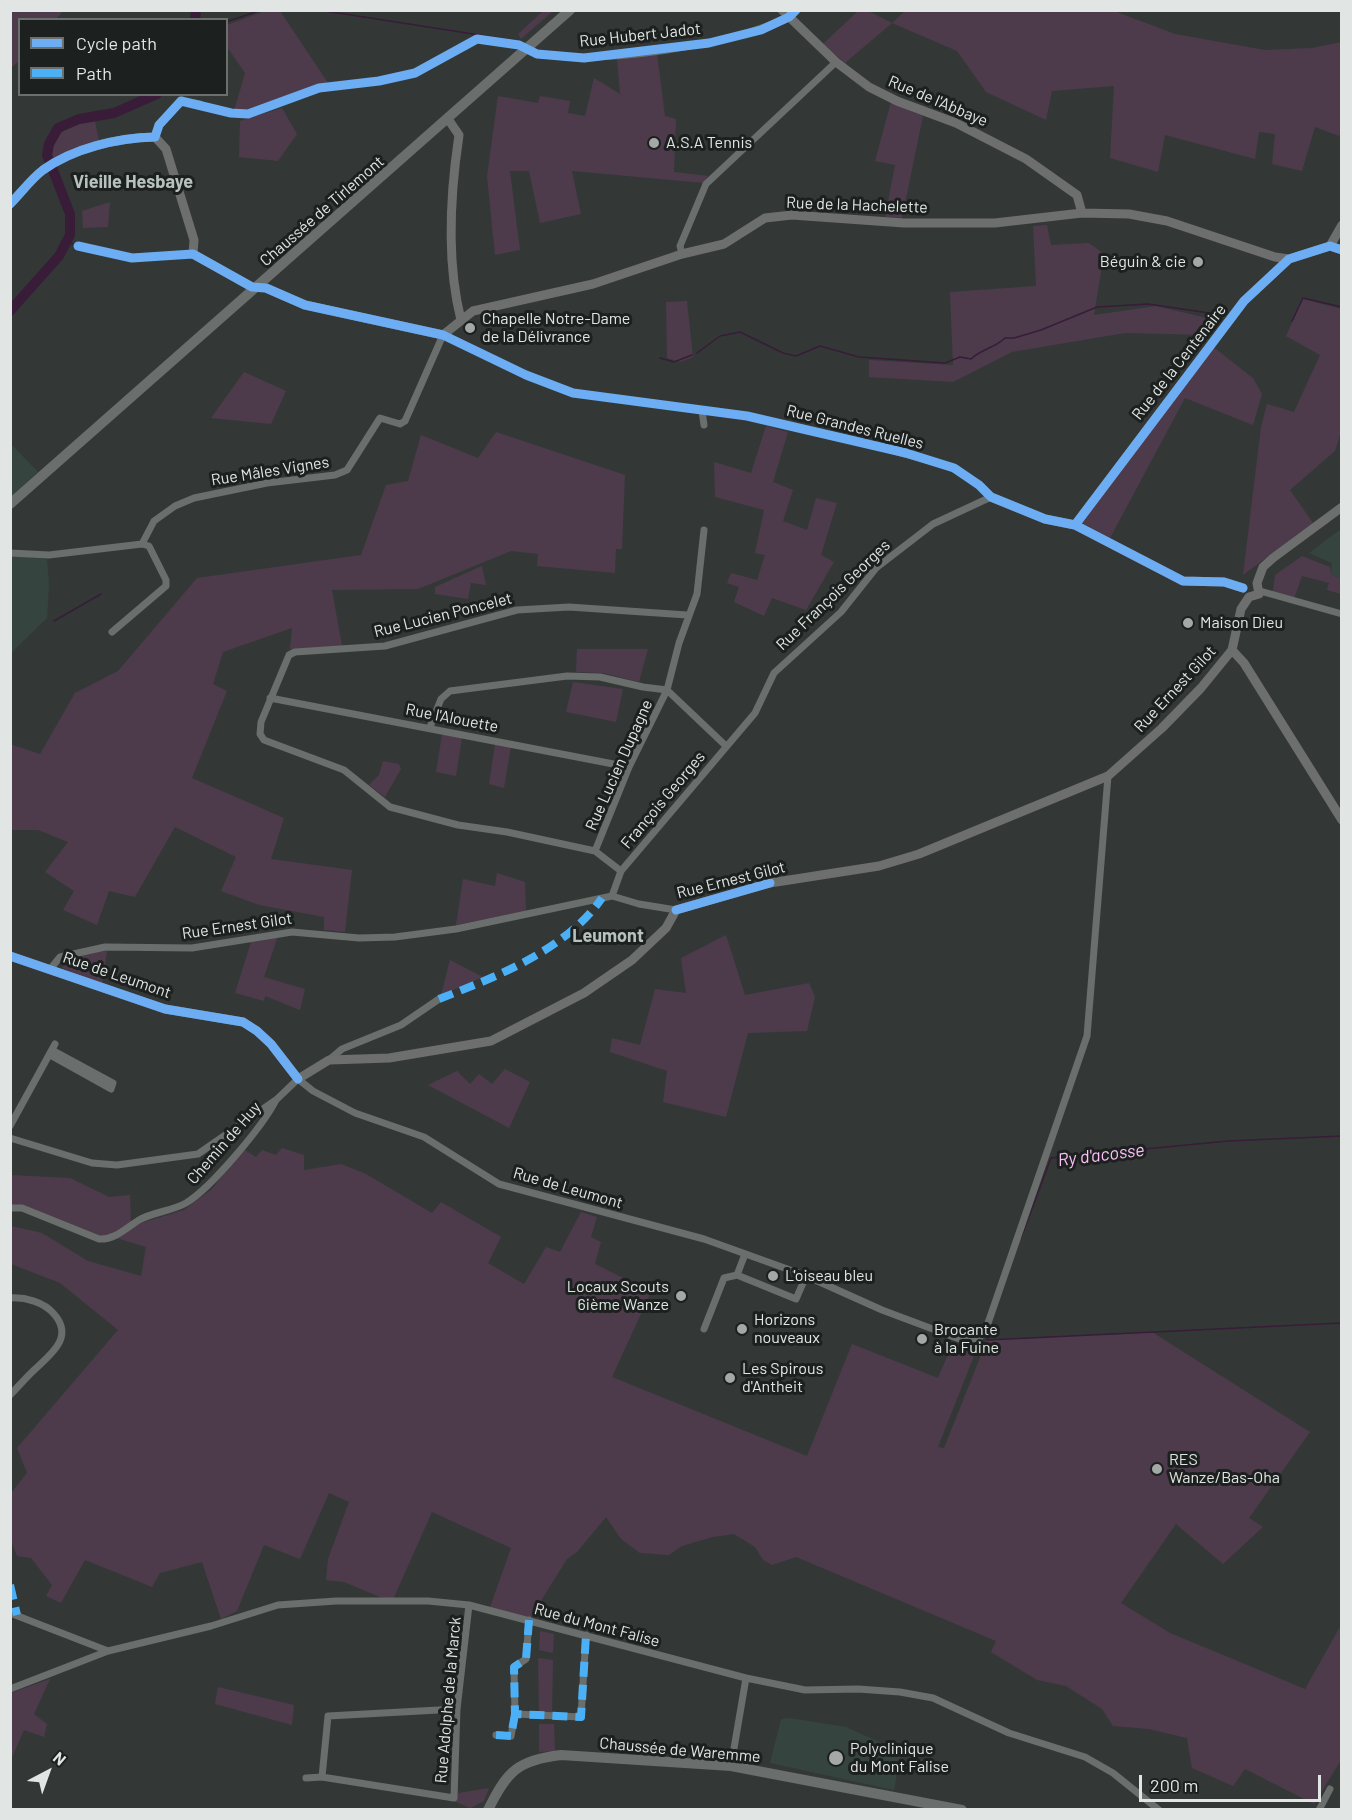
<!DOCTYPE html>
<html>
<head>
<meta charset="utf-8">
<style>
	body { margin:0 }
	#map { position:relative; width:1352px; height:1820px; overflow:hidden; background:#333836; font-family:Barlow,sans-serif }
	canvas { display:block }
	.frame { position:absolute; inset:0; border:12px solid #e1e6e4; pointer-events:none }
	.legend { position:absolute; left:18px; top:18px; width:210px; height:78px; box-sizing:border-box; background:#1c201e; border:2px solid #6b6f6d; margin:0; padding:8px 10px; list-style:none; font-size:18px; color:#e1e6e4 }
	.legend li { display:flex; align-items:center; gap:12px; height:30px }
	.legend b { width:30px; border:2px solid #6b6f6d }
	.north { position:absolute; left:18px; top:1742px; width:60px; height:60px; -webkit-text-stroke:4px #1c201e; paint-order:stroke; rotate:41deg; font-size:16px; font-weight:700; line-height:24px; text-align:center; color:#e1e6e4 }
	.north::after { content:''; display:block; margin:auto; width:21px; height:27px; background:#e1e6e4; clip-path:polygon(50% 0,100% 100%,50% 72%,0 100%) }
	.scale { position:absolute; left:1139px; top:1775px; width:182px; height:27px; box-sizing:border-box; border:3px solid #e1e6e4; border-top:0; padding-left:8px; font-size:18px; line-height:21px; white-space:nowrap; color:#e1e6e4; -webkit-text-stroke:4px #1c201e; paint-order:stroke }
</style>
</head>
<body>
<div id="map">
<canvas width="1352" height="1820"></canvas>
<div class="frame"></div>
<ul class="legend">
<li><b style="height:8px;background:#6dadf4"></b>Cycle path</li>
<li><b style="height:8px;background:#4cb0f7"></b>Path</li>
</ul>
<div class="north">N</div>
<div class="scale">200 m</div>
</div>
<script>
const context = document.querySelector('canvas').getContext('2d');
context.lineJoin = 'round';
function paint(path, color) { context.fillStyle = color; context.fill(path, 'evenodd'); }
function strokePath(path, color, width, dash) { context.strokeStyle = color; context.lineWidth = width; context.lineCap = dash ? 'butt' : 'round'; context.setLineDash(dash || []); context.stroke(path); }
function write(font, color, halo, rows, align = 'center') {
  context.font = font + ' Barlow,sans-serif'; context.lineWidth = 6; context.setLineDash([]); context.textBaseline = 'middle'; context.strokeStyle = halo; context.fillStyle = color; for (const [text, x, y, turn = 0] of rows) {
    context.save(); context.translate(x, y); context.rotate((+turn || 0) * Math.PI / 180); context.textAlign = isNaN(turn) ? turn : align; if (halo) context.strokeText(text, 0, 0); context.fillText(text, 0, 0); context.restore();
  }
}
const built = new Path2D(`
	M10,443L38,472L11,496H10Z
	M1341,529V579L1331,574L1332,563L1309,553Z
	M11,555L47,559L49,586L47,618L13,651L11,657Z
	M789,1718L846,1727L901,1752L894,1790L770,1763L781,1719Z`);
const green = new Path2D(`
	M11,10L63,11L56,19L20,20L19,61L11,68Z
	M268,10L280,11L330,86L316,88L243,113L234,111L245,73L227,47V25Z
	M859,10L868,11L892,23L905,11H1114L1175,34L1265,50L1312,48L1341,42V129L1339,136L1315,127L1302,171L1272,164L1275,134L1259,132L1255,159L1165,135L1158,172L1110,158L1114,86L1052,91L1046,120L986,92L957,51L892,23L845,63L823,44Z
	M543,11H553L521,39L518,34Z
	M657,54L665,116L676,119L674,172L708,176L704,183L572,171L581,214L540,223L529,171H510L520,250L495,255L487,176L498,96L538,103L540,96L570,101L568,113L585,116L594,78L620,94L617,59Z
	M891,102L923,116L902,218L885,217L895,165L875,161Z
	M282,108L297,134L278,161L239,157L240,121Z
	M95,121L99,142L52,160C47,133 72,123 95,121Z
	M110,202L108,227L83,228L82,211Z
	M1047,225L1051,245L1089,243L1104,254L1094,315L1156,306L1211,319L1203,328L1210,335L1125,333L1012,352L953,382L869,377V360L953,365L950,292L1036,286L1033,226Z
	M1303,299L1341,309V432L1335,451L1290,490L1313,523L1243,575L1261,427L1267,404L1294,412L1320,355L1286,336Z
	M687,301L693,357L680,362L667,358L666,302Z
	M1212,346L1253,378L1262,394L1253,425L1185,398L1110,538L1082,523Z
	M244,372L286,391L271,424L211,418Z
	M766,426L788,432L773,482L793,490L783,521L807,530L816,498L837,503L821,555L834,562L806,610L772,598L764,616L734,602L739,587L727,583L731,573L757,580L765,555L755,553L764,510L715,497L714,462L751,473Z
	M496,432L625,475L622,549H616L615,573L537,566L538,554L511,551L418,589L332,590L342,646L290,649L292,628L223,652L213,684L227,691L192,778L284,818L271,859L352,870L345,932L324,930V917L259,905L221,891L236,857L175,827L135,897L109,891L97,925L63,910L74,891L45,872L68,842L38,830H11L10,744L40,754L75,693L118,671L197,578L361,555L386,485L408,481L421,435L478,458Z
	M1302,556L1330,567L1331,574L1341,579V594L1327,590L1329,583L1302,576L1294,599L1273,592L1275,575Z
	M482,566L486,585L471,583L468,599L435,594V587Z
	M577,649H648L639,682L603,673L576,672Z
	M573,682L623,689L616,722L566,712Z
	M442,734L462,738L456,776L436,772Z
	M495,744L511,746L504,788L489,784Z
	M383,761L399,764L401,769L385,797L369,785L379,775Z
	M497,873L525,882L526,911L456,925L463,879L495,886Z
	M726,935L745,995L809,983L815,997L807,1031L748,1033L726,1117L663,1102L667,1071L610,1052L612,1038L640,1045L655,989L686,993L681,958Z
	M278,936L264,977L305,989L300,1010L265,996L264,1001L235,993L252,939Z
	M107,951L102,985L62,968L65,960L93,952Z
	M450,960L483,977L441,995Z
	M505,1069L530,1082L509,1128L428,1085L457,1071L470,1084L479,1074L492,1084Z
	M282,1148L304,1155V1170L341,1164L366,1174L432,1213L441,1202L501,1237L488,1263L524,1284L546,1247L560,1252L581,1212L597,1217L591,1237L601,1242L595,1264L651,1292L612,1377L807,1456L852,1344L938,1378L953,1343L976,1351L938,1447L944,1448L987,1340L1152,1332L1310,1432L1249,1518L1263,1527L1223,1564L1176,1524L1121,1603L1170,1633L1305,1689L1341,1625V1760L1314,1804L1245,1769L1233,1786L1192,1768L1187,1738L1148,1729L1113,1726L1102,1709L1066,1686L1037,1680L991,1652L996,1641L796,1557L772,1565L763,1560L755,1547L734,1534L713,1537L682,1546L669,1555L640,1553L621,1539L606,1517L577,1552L567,1559L529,1620L489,1610L511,1548L432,1512L392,1602L344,1582L326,1580L328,1559L349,1502L329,1493L300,1559L264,1545L237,1611L221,1619L202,1562L160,1573L152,1587L85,1560L61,1603L46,1596L52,1585L31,1558L17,1556L11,1541V1493L27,1473L17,1448L118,1330L60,1283L11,1264V1226L42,1233L88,1261L141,1276L146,1247L113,1237L106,1239L11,1208L10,1175L70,1178L109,1197L130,1195L131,1226L184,1210L212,1189L243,1149L256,1157L262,1150L276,1155Z
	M540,1631L554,1634L553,1653L539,1650Z
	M538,1658L553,1660L552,1712H539Z
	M50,1679L34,1714L47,1724L44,1737L24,1730L11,1760V1693Z
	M218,1687L294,1705L292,1725L215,1704Z
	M539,1724H554L555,1751L539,1752Z
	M489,1788L484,1801L470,1808L454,1801L458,1793Z`);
const stream = new Path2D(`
	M319,10L518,41
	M226,22L261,10
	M66,242L73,244
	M1292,321L1303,298L1342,307
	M697,353L720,336L740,332L783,353L796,356L820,346L859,357L945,363L960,357L971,359C981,349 995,348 1005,338H1014L1041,330L1097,307L1148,304L1223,315
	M660,358L674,362L692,355
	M54,621L101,594
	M1021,1238L1051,1158L1228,1141L1342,1136
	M990,1327L987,1340L1342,1323`);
const river = new Path2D(`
	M195,20L196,10
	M10,311L59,256L70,235V214L47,155L49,144L58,128L79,119L114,113L157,94`);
const street = new Path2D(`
	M527,49C569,72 761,43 796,10
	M155,137L159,125L181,101L200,104
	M78,246L132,258L193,254
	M682,254L680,246L706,184L836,62
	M702,411L704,425
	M142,544L154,521L175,506L194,498L267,483L335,475L347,470L380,418L400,424L405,421L443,335L526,375L573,393L747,416L854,440L954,468L979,485L991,497L933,524L876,568L841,612L774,673L755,713L621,871L612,896
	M10,553L49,555L142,544L149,546L166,580V586L112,632
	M1260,591L1342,614
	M667,690L726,746
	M270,698L629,767
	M430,727L441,699L450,691L567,676L600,677L643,687L667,690
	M595,851L629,767L667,690L679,643L697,594L704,530
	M621,871L595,851L507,832L458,825L390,807L344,770L264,740L260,734L261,722L289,655L295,652L385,646L517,610L569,607L687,615
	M51,968L60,957L105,947L192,948L292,932L359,938L395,937L456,929L612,896L639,904L676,910
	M50,1055L111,1089L113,1083L52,1050
	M329,1060L342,1049L401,1025L439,999
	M10,1126L55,1044
	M10,1138L92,1163L117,1165L198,1154L276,1100L298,1079L313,1091L355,1113L424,1137L499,1184L704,1239L804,1275L882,1310L962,1340H978L987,1326L1087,1036L1108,776
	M10,1208H22L99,1239C115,1240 126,1228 139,1220C153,1212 172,1211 186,1203C211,1188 263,1126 276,1100
	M745,1254L737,1275L796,1299L806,1276
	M10,1298C25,1297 44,1302 54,1314C76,1339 47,1357 30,1374C23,1381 17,1388 10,1395
	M704,1329L724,1278L737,1275
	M10,1613L108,1651L211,1626L278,1605L336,1601H428L469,1605L746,1678L805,1690L858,1689L900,1692L933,1698L1009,1733L1085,1757L1113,1773L1159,1810
	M529,1620L526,1659L514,1667L515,1714L581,1717L586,1635
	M10,1689L108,1651
	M496,1735L511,1736L515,1714
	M731,1766L746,1678
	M322,1777L328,1716L457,1709
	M306,1778L322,1777L454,1798L457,1709L469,1605
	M1319,1810L1330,1789`);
const secondary = new Path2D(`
	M782,10L836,62L869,87L897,101L956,123L1026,159L1077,195L1082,213
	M448,119L459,135C450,195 446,261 461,320
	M10,204C21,193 31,179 43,170C74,148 117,138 155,137L166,149L194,240L193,254L252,287L266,288L305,305L443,335L473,311L593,284L682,254L724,244L765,218L792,215L904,223H995L1082,213L1129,214L1167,221L1275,257L1289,259
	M1330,246L1342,225
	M991,497L1045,519L1075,525L1183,581L1224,582L1243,588
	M1075,525L1244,301L1289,259L1330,246L1342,250
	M1257,583L1263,567L1273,558L1342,507
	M1249,597L1259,594L1257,583
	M1232,650L1244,663L1342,820
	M10,956L165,1009L243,1022L257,1031L271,1044L298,1079L329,1060L389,1058L491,1041L584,993L632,960L666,928L676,910L770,883L879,866L919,854L1108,776L1162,728L1201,688L1232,650L1241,609L1249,597`);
const primary = new Path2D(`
	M10,504L570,10
	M488,1810C507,1771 518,1760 561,1755L731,1766L962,1810`);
const quiet = new Path2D(`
	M439,999C496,977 566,950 602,898
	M10,1585L17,1615
	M529,1620L526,1659L514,1667L515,1714L581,1717L586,1635
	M496,1735L511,1736L515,1714`);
const cycleway = new Path2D(`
	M10,204C21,193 31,179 43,170C74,148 117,138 155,137L159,125L181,101L231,113L248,114L319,88L379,81L415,73L477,39L519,45L537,54L584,58L709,43L761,30L789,17L796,10
	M78,246L132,258L193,254L252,287L266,288L305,305L443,335L526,375L573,393L747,416L906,453L954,468L979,485L991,497L1045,519L1075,525L1183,581L1224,582L1243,588
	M1075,525L1244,301L1289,259L1330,246L1342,250
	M676,910L770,883
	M10,956L165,1009L243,1022L257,1031L271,1044L298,1079`);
const markers = [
	[654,143,6,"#a4a9a7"],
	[1198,262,6,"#a4a9a7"],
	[470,328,6,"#a4a9a7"],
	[1188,623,6,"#a4a9a7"],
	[773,1276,6,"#a4a9a7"],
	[681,1296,6,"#a4a9a7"],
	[742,1329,6,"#a4a9a7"],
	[922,1339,6,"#a4a9a7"],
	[730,1378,6,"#a4a9a7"],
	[1157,1469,6,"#a4a9a7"],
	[836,1758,8,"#a4a9a7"]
];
const streetNames = [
	["Rue Hubert Jadot",640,35,-6],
	["Rue de l'Abbaye",938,101,23],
	["Rue de la Hachelette",857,205,2],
	["Chaussée de Tirlemont",322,211,-41],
	["Rue de la Centenaire",1179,362,-52],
	["Rue Grandes Ruelles",855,427,14],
	["Rue Mâles Vignes",270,471,-9],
	["Rue François Georges",833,595,-44],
	["Rue Lucien Poncelet",443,615,-14],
	["Rue Ernest Gilot",1175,689,-47],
	["Rue l'Alouette",452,718,11],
	["Rue Lucien Dupagne",619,765,-66],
	["François Georges",663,800,-50],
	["Rue Ernest Gilot",731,880,-14],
	["Rue Ernest Gilot",237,926,-8],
	["Rue de Leumont",117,975,19],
	["Chemin de Huy",224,1143,-49],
	["Rue de Leumont",568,1188,16],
	["Rue du Mont Falise",597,1625,15],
	["Rue Adolphe de la Marck",448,1700,-85],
	["Chaussée de Waremme",680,1750,5]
];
const poiNames = [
	["A.S.A Tennis",666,143],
	["Béguin & cie",1186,262,"right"],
	["Chapelle Notre-Dame",482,319],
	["de la Délivrance",482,337],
	["Maison Dieu",1200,623],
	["L'oiseau bleu",785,1276],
	["Locaux Scouts",669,1287,"right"],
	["6ième Wanze",669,1305,"right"],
	["Horizons",754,1320],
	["nouveaux",754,1338],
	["Brocante",934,1330],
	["à la Fuine",934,1348],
	["Les Spirous",742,1369],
	["d'Antheit",742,1387],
	["RES",1169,1460],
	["Wanze/Bas-Oha",1169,1478],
	["Polyclinique",850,1749],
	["du Mont Falise",850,1767]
];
const neighbourhoodNames = [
	["Vieille Hesbaye",133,182],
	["Leumont",608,936]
];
const waterNames = [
	["Ry d'acosse",1101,1155,-7]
];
paint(built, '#36443f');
paint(green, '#4d3b4c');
strokePath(stream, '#381c38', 1.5);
strokePath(river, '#381c38', 10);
strokePath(street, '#6a6e6c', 7);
strokePath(secondary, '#6d6f6e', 9);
strokePath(primary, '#6a6e6c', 10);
strokePath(quiet, '#4cb0f7', 8, [15, 8]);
strokePath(cycleway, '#6dadf4', 9);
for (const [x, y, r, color] of markers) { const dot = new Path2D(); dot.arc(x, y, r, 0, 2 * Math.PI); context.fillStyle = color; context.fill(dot); strokePath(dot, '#1c201e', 2); }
write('16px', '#e1e6e4', '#1c201e', streetNames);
write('16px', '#e1e6e4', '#1c201e', poiNames, 'left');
write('bold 18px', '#b7c1be', '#1c201e', neighbourhoodNames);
write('italic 18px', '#fbc0f9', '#1c201e', waterNames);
</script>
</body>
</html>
